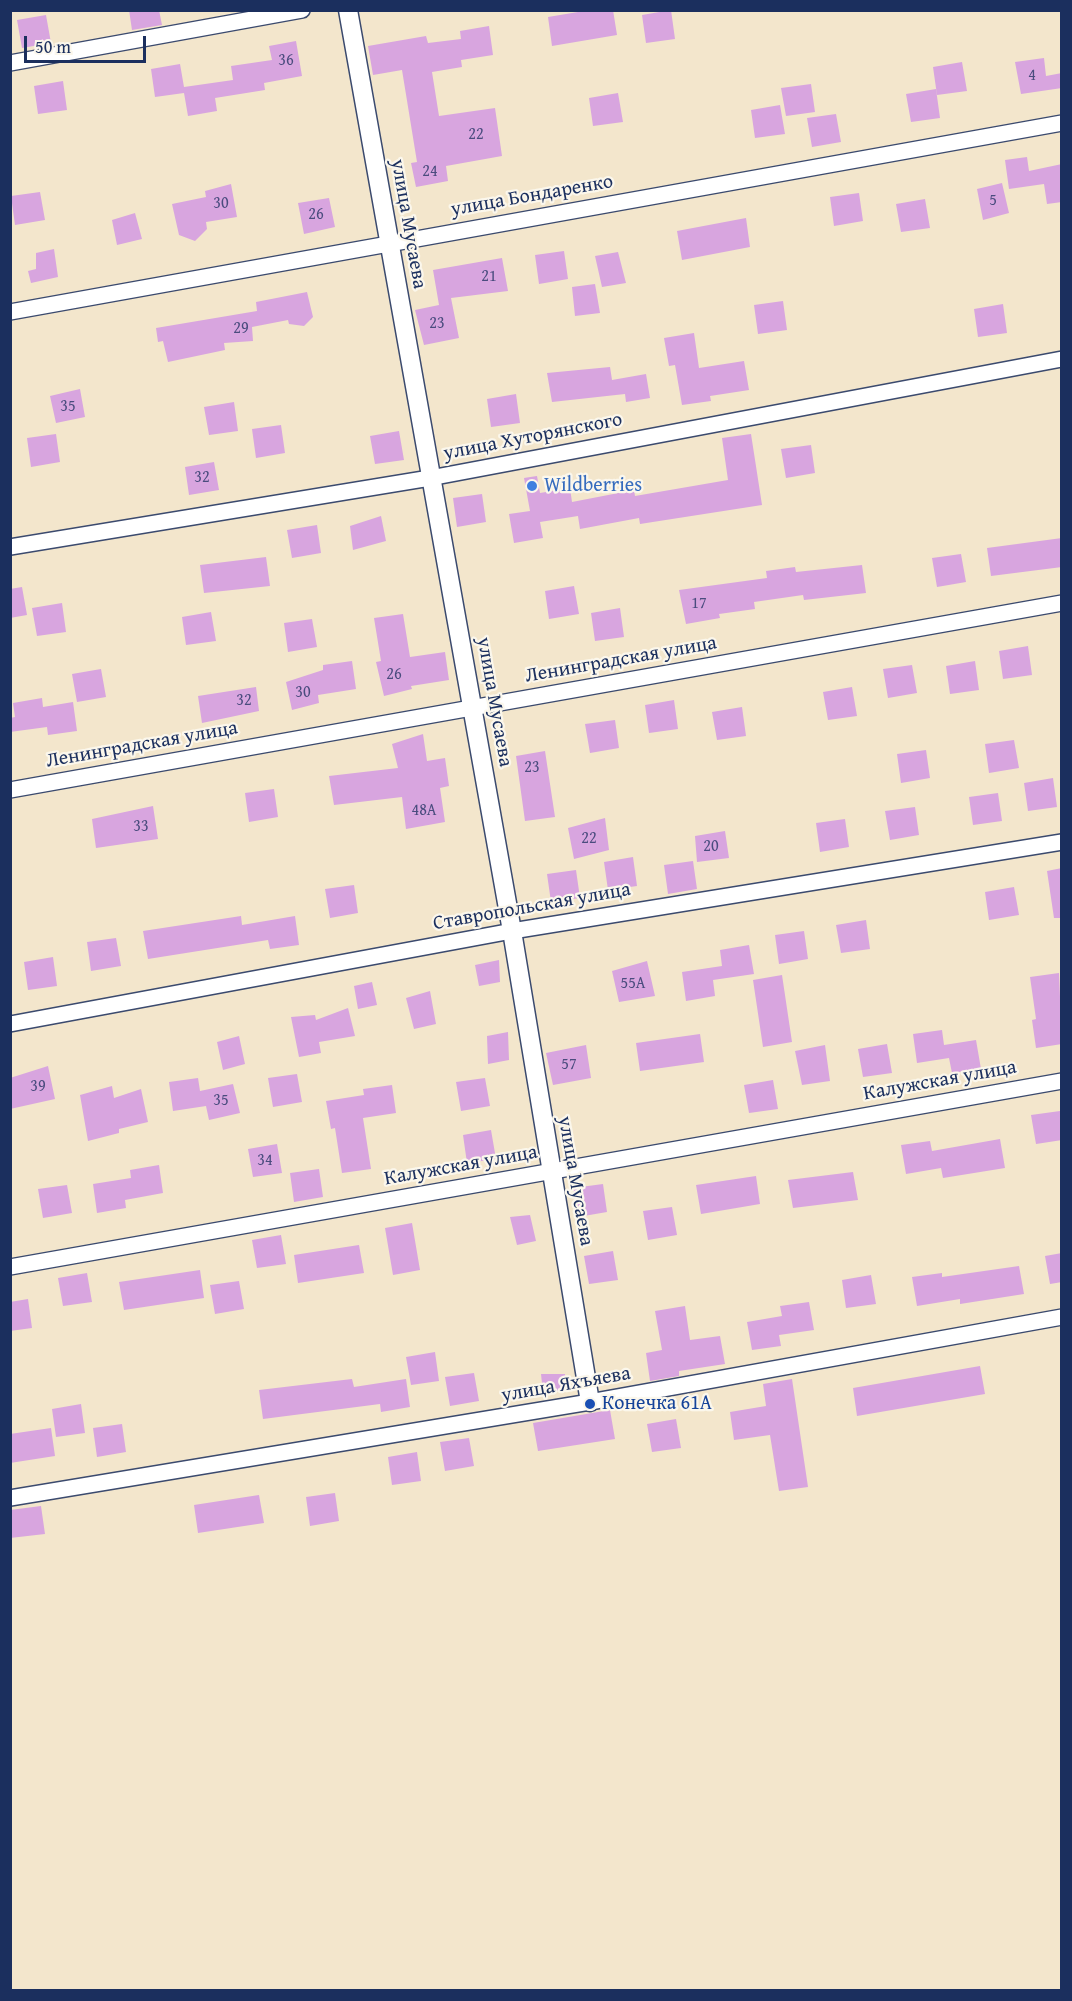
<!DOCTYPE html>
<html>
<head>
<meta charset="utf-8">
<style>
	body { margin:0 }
	#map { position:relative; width:1072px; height:2001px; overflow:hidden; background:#f3e6cc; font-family:"Gentium Book Plus",serif }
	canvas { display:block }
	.frame { position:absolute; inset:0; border:12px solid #1b2f5e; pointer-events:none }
	.scale { position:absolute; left:24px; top:36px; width:122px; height:27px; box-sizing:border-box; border:3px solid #1b2f5e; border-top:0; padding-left:8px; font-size:18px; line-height:21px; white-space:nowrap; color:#1b2f5e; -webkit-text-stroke:4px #fbf7ec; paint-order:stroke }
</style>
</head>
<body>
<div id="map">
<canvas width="1072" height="2001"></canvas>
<div class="frame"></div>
<div class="scale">50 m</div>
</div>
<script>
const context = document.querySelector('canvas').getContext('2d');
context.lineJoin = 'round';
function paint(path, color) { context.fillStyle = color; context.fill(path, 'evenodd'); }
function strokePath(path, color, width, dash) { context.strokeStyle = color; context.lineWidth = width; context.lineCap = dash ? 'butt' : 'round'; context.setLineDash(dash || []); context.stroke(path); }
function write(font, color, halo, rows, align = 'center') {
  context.font = font + ' "Gentium Book Plus",serif'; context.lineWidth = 4.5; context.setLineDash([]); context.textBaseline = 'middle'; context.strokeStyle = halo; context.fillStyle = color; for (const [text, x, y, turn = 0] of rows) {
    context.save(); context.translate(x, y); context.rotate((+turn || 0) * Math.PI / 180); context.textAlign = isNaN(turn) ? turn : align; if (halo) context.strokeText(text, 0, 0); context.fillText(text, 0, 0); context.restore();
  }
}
const building = new Path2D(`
	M129,10H159L162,25L132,30Z
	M590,10H613L617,35L552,46L548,17Z
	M671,10L675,39L646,43L642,15Z
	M46,15L51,43L22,48L17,20Z
	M489,26L493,55L461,60L462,67L432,72L439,116L495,108L502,156L446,166L448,181L416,187L411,163L417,162L402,70L373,75L368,46L426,36L428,43L461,39L460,31Z
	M296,41L302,76L264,83L265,90L215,98L217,111L188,116L184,93L155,97L151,69L180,64L184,87L233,80L231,66L272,60L269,46Z
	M1044,58L1046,76L1062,73V88L1021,94L1015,62Z
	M962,62L967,91L937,95L933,67Z
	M63,81L67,110L38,114L34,86Z
	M811,84L815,112L786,116L781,88Z
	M936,89L940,118L911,122L906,94Z
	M618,93L623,122L593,126L589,98Z
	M780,105L785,134L755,138L751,110Z
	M836,114L841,142L812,147L807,118Z
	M1027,157L1029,171L1062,164V202L1047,204L1044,184L1009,189L1005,160Z
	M1002,183L1009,213L983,220L977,189Z
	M231,184L237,217L206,222L207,229L195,241L179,235L172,204L206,197L205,191Z
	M40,192L45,220L15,225L11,196Z
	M859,193L863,221L834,226L830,197Z
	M329,198L335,227L304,234L298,203Z
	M925,199L930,228L901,232L896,204Z
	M135,213L142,239L117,245L112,220Z
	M746,218L750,247L682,260L677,231Z
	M54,249L58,277L31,283L28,271L36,269V253Z
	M564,251L568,279L539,284L535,255Z
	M618,252L626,283L602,287L595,256Z
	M502,258L508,291L451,298L459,338L424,345L415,310L439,305L433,270Z
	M595,284L600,313L575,316L572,287Z
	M307,292L313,317L304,326L289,324L288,320L252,327L253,341L224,343L225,350L168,362L163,341L158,342L156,328L257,311L256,302Z
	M783,301L787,330L758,334L754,305Z
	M1003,304L1007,333L978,337L974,309Z
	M694,333L699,368L744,361L749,390L710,396L711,401L682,405L675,365L669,366L664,338Z
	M610,367L612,380L646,374L650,398L626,402L625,394L552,402L547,373Z
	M80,389L85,417L56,423L50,396Z
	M516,394L520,423L491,427L487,399Z
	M234,402L238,431L209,435L204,407Z
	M281,425L285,453L256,458L252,429Z
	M399,431L404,460L375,464L370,436Z
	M56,434L60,462L31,467L27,438Z
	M751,434L762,505L640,524L639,518L580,529L578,516L540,522L543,538L514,543L509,514L530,511L524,478L537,476L540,493L570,488L572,502L634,490L635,496L728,480L722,438Z
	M811,445L815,473L786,478L781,449Z
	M214,462L219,490L189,495L185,467Z
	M482,494L486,522L457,527L453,498Z
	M381,516L386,541L353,550L350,526Z
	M317,525L321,553L292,558L287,530Z
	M1062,538V567L991,576L987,548Z
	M961,554L966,582L937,587L932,558Z
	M266,557L270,586L204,593L200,565Z
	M862,565L866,593L804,600L803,595L754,602L755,609L719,614L720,618L686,624L679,590L767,578L766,571L795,567L796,572Z
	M574,586L579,614L549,619L545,591Z
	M22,587L27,615L10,618V589Z
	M62,603L66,632L37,636L32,608Z
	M620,608L624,637L595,641L591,613Z
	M211,612L216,641L186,645L182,617Z
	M403,614L410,657L445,652L449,680L411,686L412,689L384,696L376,662L381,661L374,618Z
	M312,619L317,647L288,652L284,623Z
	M1028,646L1032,675L1003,679L999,651Z
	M352,661L356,689L318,695L319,703L292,710L286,682L323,670V665Z
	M975,661L979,690L950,694L946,666Z
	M912,665L917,693L888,698L883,669Z
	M101,669L106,697L77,702L72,674Z
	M256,687L259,711L202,723L198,696Z
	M852,687L857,716L828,720L823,692Z
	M42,698L43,707L73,702L77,731L48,735L47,727L10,732V718L15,717L13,703Z
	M674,700L678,729L649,733L645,705Z
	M742,707L746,736L717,740L712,712Z
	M615,720L619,748L590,753L585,724Z
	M423,734L427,761L445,758L449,786L440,788L445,822L406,829L402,797L334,805L329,776L398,768L392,744Z
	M1014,740L1019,768L989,773L985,744Z
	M926,750L930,778L901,783L897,754Z
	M545,751L555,817L525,821L516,756Z
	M1053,778L1057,807L1028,811L1024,783Z
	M274,789L278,817L249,822L245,793Z
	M998,793L1002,821L973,825L969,797Z
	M153,806L158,839L96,848L92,819Z
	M915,807L919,835L890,840L885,811Z
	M605,818L609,850L574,859L568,828Z
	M845,819L849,847L820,852L816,823Z
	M725,831L729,858L697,862L695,836Z
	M633,857L637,886L608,890L604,862Z
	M693,861L697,889L668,894L664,865Z
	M1062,868V918H1054L1047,871Z
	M576,870L580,898L551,902L547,874Z
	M354,885L358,913L330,918L325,889Z
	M1014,887L1019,915L989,920L985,892Z
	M241,916L242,925L295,916L299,945L270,949L268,940L148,959L143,931Z
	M866,920L870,949L841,953L836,925Z
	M804,931L808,959L779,964L775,935Z
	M116,938L121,966L91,971L87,942Z
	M749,945L754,974L713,980L715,996L686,1001L682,972L722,966L720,950Z
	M53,957L57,986L28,990L24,962Z
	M499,960L500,982L479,986L475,965Z
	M647,961L655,996L619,1002L612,971Z
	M1059,973L1062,1044L1036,1048L1032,1020L1036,1019L1030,977Z
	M782,975L792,1042L763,1047L753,980Z
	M372,982L377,1005L358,1009L354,986Z
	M430,991L436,1024L414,1029L406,998Z
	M348,1008L355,1036L319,1042L321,1053L299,1057L291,1017L315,1015L316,1020Z
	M942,1030L944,1045L976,1040L981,1069L952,1073L949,1058L917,1063L913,1034Z
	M508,1032L509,1060L488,1064L487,1036Z
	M700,1034L704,1062L640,1071L636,1043Z
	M239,1036L245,1064L223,1070L217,1042Z
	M887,1044L892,1073L863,1077L858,1049Z
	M586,1045L591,1078L553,1085L546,1053Z
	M825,1045L830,1081L802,1085L795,1051Z
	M48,1066L55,1099L10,1109V1078Z
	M297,1074L302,1102L273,1107L268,1078Z
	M198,1078L200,1091L233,1084L240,1113L209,1120L206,1106L173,1111L169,1082Z
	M485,1078L490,1106L461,1111L456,1082Z
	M773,1080L778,1109L749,1113L744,1085Z
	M392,1085L396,1113L363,1118L371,1169L342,1173L335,1128L331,1129L326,1101L364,1095L363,1089Z
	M112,1086L114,1098L141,1089L148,1122L119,1129V1133L88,1141L80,1095Z
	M1060,1111L1062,1140L1036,1144L1031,1115Z
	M491,1130L496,1159L467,1163L463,1135Z
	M1000,1139L1005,1168L943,1178L941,1168L906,1174L901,1145L930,1141L932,1151Z
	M277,1144L282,1173L253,1177L248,1149Z
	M159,1165L163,1193L125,1200L126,1208L97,1213L93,1184L131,1178L130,1170Z
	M319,1169L323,1197L294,1202L290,1173Z
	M853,1172L858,1200L793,1208L788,1180Z
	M756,1176L760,1204L701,1214L696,1185Z
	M603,1184L607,1212L578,1217L573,1188Z
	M67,1185L72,1213L43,1218L38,1189Z
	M672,1207L677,1235L648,1240L643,1211Z
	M530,1215L536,1241L517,1245L510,1217Z
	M412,1223L420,1270L393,1275L385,1228Z
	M281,1235L286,1264L257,1268L252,1240Z
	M359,1245L364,1273L298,1283L294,1255Z
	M613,1251L618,1280L589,1284L584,1256Z
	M1062,1253V1282L1050,1284L1045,1256Z
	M1019,1266L1024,1294L960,1304V1299L917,1306L912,1277L942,1273V1277Z
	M200,1270L204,1298L124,1310L119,1282Z
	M87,1273L92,1302L63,1306L58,1278Z
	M871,1275L876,1304L846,1308L842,1280Z
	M239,1281L244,1309L215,1314L210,1285Z
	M28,1299L32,1328L10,1331V1302Z
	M809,1302L814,1330L779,1335L781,1346L752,1350L747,1322L782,1316L780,1306Z
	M685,1306L690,1340L720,1336L725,1364L679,1371V1376L650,1381L646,1353L662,1350L655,1311Z
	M435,1352L439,1381L411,1385L406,1357Z
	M980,1366L985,1394L857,1416L853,1388Z
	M474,1373L479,1401L450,1406L445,1377Z
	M541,1374H565L566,1390L543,1393Z
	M352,1379L354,1387L406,1379L410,1407L381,1412L380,1404L263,1419L259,1390Z
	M792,1379L808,1487L779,1491L770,1435L734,1440L730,1412L766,1406L763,1384Z
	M81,1404L85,1433L56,1437L52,1409Z
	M610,1410L615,1439L538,1451L533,1423Z
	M676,1419L681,1448L652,1452L647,1424Z
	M122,1424L126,1452L97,1457L93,1428Z
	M51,1428L55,1456L10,1463V1434Z
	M469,1438L474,1466L445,1471L440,1442Z
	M417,1452L421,1481L392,1485L388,1457Z
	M335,1493L339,1521L310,1526L306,1497Z
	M259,1495L264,1523L198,1533L194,1505Z
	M41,1506L45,1534L10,1538V1510Z`);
const minor = new Path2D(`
	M10,63L302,10
	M10,312L1062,123
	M10,547L430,478L1062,359
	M10,790L1062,603
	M10,1024L512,931L1062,842
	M10,1267L1062,1081
	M10,1498L590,1402L1062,1317`);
const tertiary = new Path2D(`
	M348,10L512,931L590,1402`);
const markers = [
	[532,486,6,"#3f7fe0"],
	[590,1404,6,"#1a4fb4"]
];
const numberNames = [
	["36",286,61],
	["4",1032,76],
	["22",476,135],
	["24",430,172],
	["5",993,201],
	["30",221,204],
	["26",316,215],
	["21",489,277],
	["23",437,324],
	["29",241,329],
	["35",68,407],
	["32",202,478],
	["17",699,604],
	["26",394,675],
	["30",303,693],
	["32",244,701],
	["23",532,768],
	["48А",424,811],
	["33",141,827],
	["22",589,839],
	["20",711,847],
	["55А",633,984],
	["57",569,1065],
	["39",38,1087],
	["35",221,1101],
	["34",265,1161]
];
const streetNames = [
	["улица Бондаренко",532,196,-10],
	["улица Мусаева",408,224,80],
	["улица Хуторянского",533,437,-11],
	["Ленинградская улица",621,660,-10],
	["улица Мусаева",494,702,80],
	["Ленинградская улица",142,745,-10],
	["Ставропольская улица",532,907,-10],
	["Калужская улица",940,1081,-10],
	["Калужская улица",461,1166,-10],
	["улица Мусаева",575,1181,80],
	["улица Яхъяева",566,1385,-10]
];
const shopNames = [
	["Wildberries",544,486]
];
const transitNames = [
	["Конечка 61А",602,1404]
];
paint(building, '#d8a5df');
strokePath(minor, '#3b4a6e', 18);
strokePath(tertiary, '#3b4a6e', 21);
strokePath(minor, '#fff', 15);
strokePath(tertiary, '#fff', 18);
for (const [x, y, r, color] of markers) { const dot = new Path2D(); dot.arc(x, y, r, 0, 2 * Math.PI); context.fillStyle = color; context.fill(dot); strokePath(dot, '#fbf7ec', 2); }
write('16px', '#4a4c7e', null, numberNames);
write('20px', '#1b2f5e', '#fbf7ec', streetNames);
write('20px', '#366cbe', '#fbf7ec', shopNames, 'left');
write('20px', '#164399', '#fbf7ec', transitNames, 'left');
</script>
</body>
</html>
